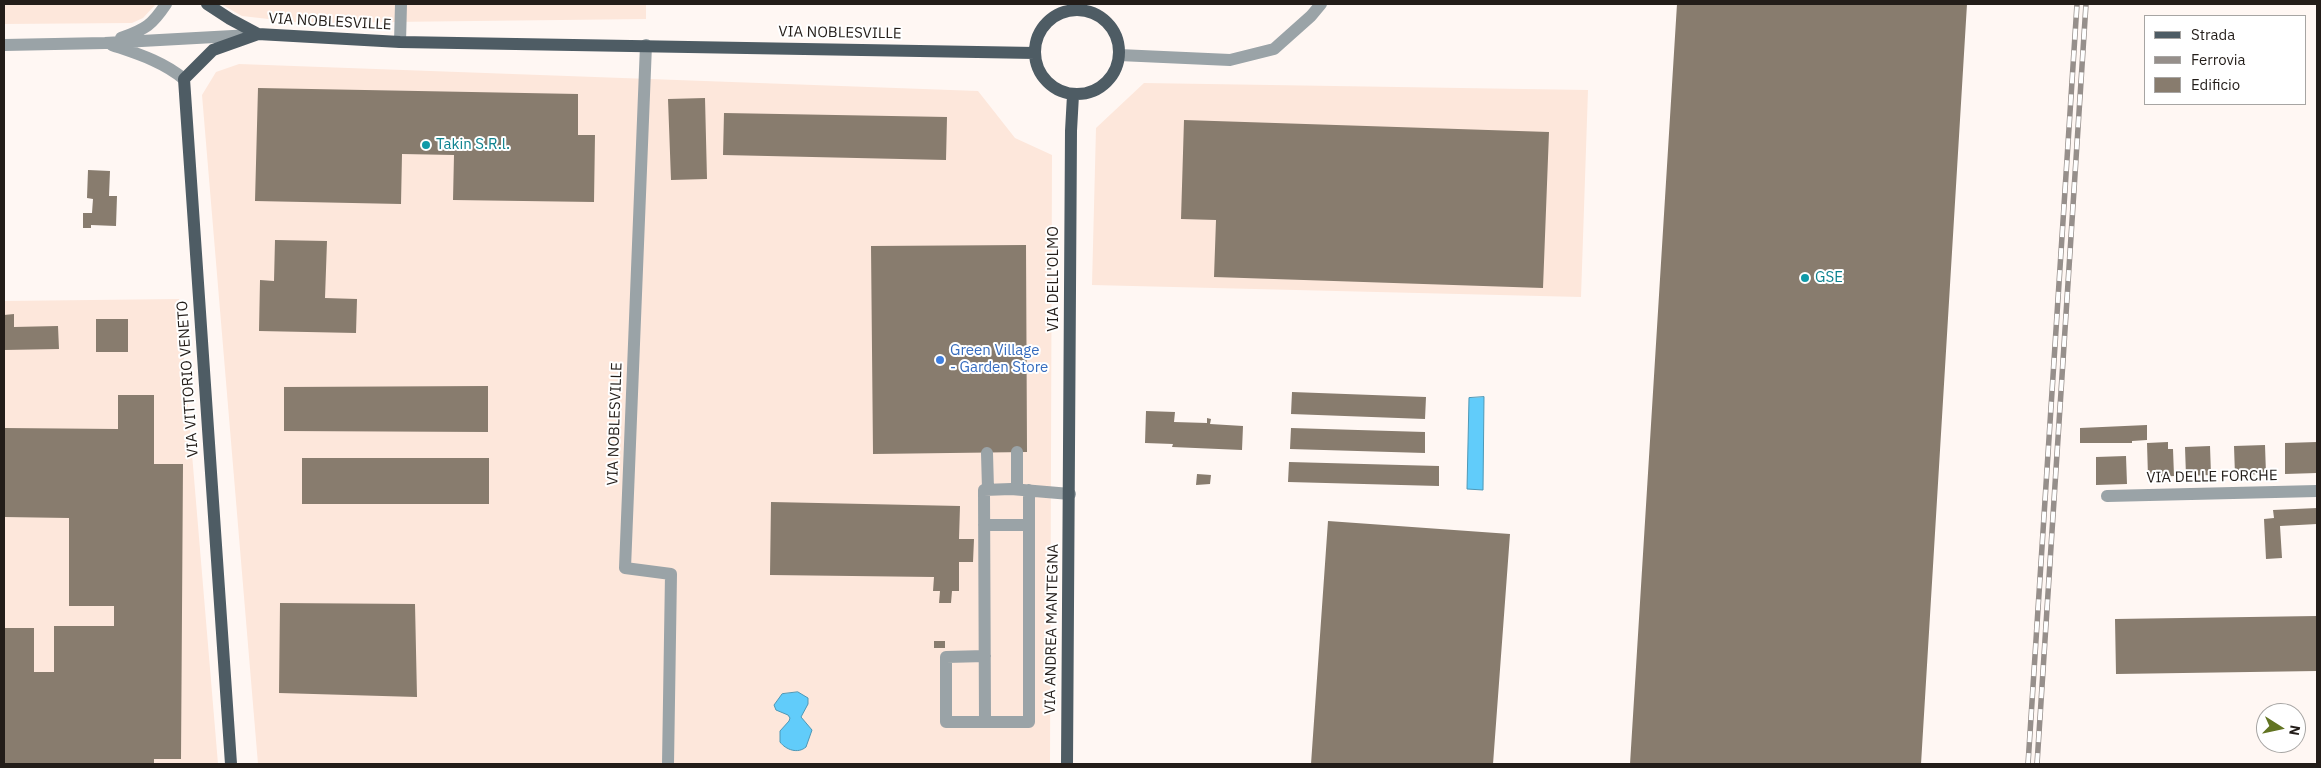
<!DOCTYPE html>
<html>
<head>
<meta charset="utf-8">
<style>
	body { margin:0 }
	#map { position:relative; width:2321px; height:768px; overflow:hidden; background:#fff7f3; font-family:"IBM Plex Sans",sans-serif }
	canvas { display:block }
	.frame { position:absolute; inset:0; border:5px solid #231d19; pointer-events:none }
	.legend { position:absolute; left:2144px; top:15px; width:162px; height:90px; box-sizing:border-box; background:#fff; border:1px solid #a7a5a3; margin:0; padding:6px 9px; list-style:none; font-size:15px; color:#231d19 }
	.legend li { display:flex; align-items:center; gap:10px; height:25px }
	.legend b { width:25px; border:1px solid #a7a5a3 }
	.north { position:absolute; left:2256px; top:703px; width:50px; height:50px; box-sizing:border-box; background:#fff; border:1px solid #a7a5a3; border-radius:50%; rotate:100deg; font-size:14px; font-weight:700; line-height:20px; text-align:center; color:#231d19 }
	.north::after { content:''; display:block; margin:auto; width:18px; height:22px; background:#627422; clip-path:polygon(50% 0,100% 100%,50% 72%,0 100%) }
</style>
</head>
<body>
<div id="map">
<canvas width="2321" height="768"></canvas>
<div class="frame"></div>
<ul class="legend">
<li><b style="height:6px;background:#4e5c64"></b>Strada</li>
<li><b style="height:6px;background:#968f8b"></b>Ferrovia</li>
<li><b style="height:14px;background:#887c6e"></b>Edificio</li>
</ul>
<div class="north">N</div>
</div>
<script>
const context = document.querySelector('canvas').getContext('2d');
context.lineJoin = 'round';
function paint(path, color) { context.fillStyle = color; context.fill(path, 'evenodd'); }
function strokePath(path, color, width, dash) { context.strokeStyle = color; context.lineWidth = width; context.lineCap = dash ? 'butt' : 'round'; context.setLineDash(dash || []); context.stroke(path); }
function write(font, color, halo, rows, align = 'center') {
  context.font = font + ' "IBM Plex Sans",sans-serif'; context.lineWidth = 4; context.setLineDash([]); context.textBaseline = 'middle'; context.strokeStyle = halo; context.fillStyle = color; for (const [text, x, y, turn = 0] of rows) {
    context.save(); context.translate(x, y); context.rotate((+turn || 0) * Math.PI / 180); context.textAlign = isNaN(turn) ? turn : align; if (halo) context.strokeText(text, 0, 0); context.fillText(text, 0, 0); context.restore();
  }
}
const built = new Path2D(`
	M4,4H156L143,18L132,23L4,24Z
	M221,4H646V19L304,23L242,16Z
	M239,64L978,91L1015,138L1052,155L1050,764H258L202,95L216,72Z
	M1144,83L1588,90L1581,297L1092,285L1096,128Z
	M179,299L218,764H4V301Z`);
const water = new Path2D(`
	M1484,397L1483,490L1467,489L1469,398Z
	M798,692L808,698V704L801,717L812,730L806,747C798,754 786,750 780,742V731L789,721L790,718L788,715L776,710L774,705L782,694Z`);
const building = new Path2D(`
	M1677,4H1967L1921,764H1630Z
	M258,88L578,94V135H595L594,202L453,200L454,155L402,154L401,204L255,201Z
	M705,98L707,179L671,180L668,99Z
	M724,113L947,117L946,160L723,155Z
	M1184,120L1549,132L1543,288L1214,277L1216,220L1181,219Z
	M88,170L110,171L109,196H117L116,226L91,225V228H83V213H92L93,199L87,198Z
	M275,240L327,241L325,298L357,299L356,333L259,331L260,280L274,281Z
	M1026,245L1027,452L873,454L871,246Z
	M14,314V327L58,326L59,349L4,350V315Z
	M96,319H128V352H96Z
	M488,386V432L284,431V387Z
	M1292,392L1426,397L1425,419L1291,414Z
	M118,395H154V464H183L181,759H154V764H4V628H34V672H54V626H114V606H69V518L4,517V428L118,429Z
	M1146,411L1175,412L1174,422L1207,423V418L1211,419L1210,424L1243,426L1242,450L1172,447L1173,444L1145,443Z
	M2147,425V440L2132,441V443H2080V428Z
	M1291,428L1425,432V453L1290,449Z
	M2168,442V449H2173L2174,476L2148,477L2147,443Z
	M2317,442V473L2285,474V443Z
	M2265,445L2266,474L2235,475L2234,446Z
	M2210,446L2211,475L2186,476L2185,447Z
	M2126,456L2127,484L2096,485V457Z
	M302,458H489V504H302Z
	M1289,462L1439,466V486L1288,482Z
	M1197,474L1211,475L1210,484L1196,485Z
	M771,502L960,506L959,539H974L973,562H959V591H952L951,603H939L940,591H933L934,577L770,575Z
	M2317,508V524L2280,526L2282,558L2266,559L2264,519L2274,518L2273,510Z
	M1328,521L1510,534L1493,764H1311Z
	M280,603L415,604L417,697L279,693Z
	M2317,616V671L2116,674L2115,619Z
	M934,641H945V648H934Z`);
const minor = new Path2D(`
	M1073,4V10
	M121,38C146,29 152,25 166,4
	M400,42L401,4
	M4,45L105,43L251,35
	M112,45C138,54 162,61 184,79
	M646,45L625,568L671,574L668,764
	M1119,55L1230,60L1274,49L1311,16L1321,4
	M1017,452V489
	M987,453L988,489
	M1029,490V525
	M2107,496L2317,491
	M984,525H1029V722H985C985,645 984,567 984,490L1011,489L1070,494
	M985,656L946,657V722H985`);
const major = new Path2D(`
	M207,4L230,19L258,34
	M1035 52a42 42 0 1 1 84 0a42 42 0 1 1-84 0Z
	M231,764L184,79L213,50L258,34L400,42L1035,53
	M1067,764L1071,131L1073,95`);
const rail = new Path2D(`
	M2028,764L2077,4
	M2037,764L2086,4`);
const markers = [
	[426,145,5,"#0f9aa8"],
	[1805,278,5,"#0f9aa8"],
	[940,360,5,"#3f7fe0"]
];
const streetNames = [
	["VIA NOBLESVILLE",330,22,3],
	["VIA NOBLESVILLE",840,33,1],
	["VIA DELL'OLMO",1054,279,-90],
	["VIA VITTORIO VENETO",188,379,-94],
	["VIA NOBLESVILLE",615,424,-88],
	["VIA DELLE FORCHE",2212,477,-1],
	["VIA ANDREA MANTEGNA",1052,629,-89]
];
const cultureNames = [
	["Takin S.R.l.",436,145],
	["GSE",1815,278]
];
const shopNames = [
	["Green Village",950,351],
	["- Garden Store",950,368]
];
paint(built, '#fde7db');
paint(water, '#61ccfa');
strokePath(water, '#4e98b6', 1);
paint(building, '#887c6e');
strokePath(minor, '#9aa3a7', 12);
strokePath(major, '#4e5c64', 12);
strokePath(rail, '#968f8b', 5.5);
strokePath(rail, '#fff', 4, [11]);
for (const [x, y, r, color] of markers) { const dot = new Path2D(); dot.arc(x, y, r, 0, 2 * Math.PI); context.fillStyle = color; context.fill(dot); strokePath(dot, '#fff', 2); }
write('15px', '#231d19', '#fff', streetNames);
write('15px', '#0d838f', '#fff', cultureNames, 'left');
write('15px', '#366cbe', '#fff', shopNames, 'left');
</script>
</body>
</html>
